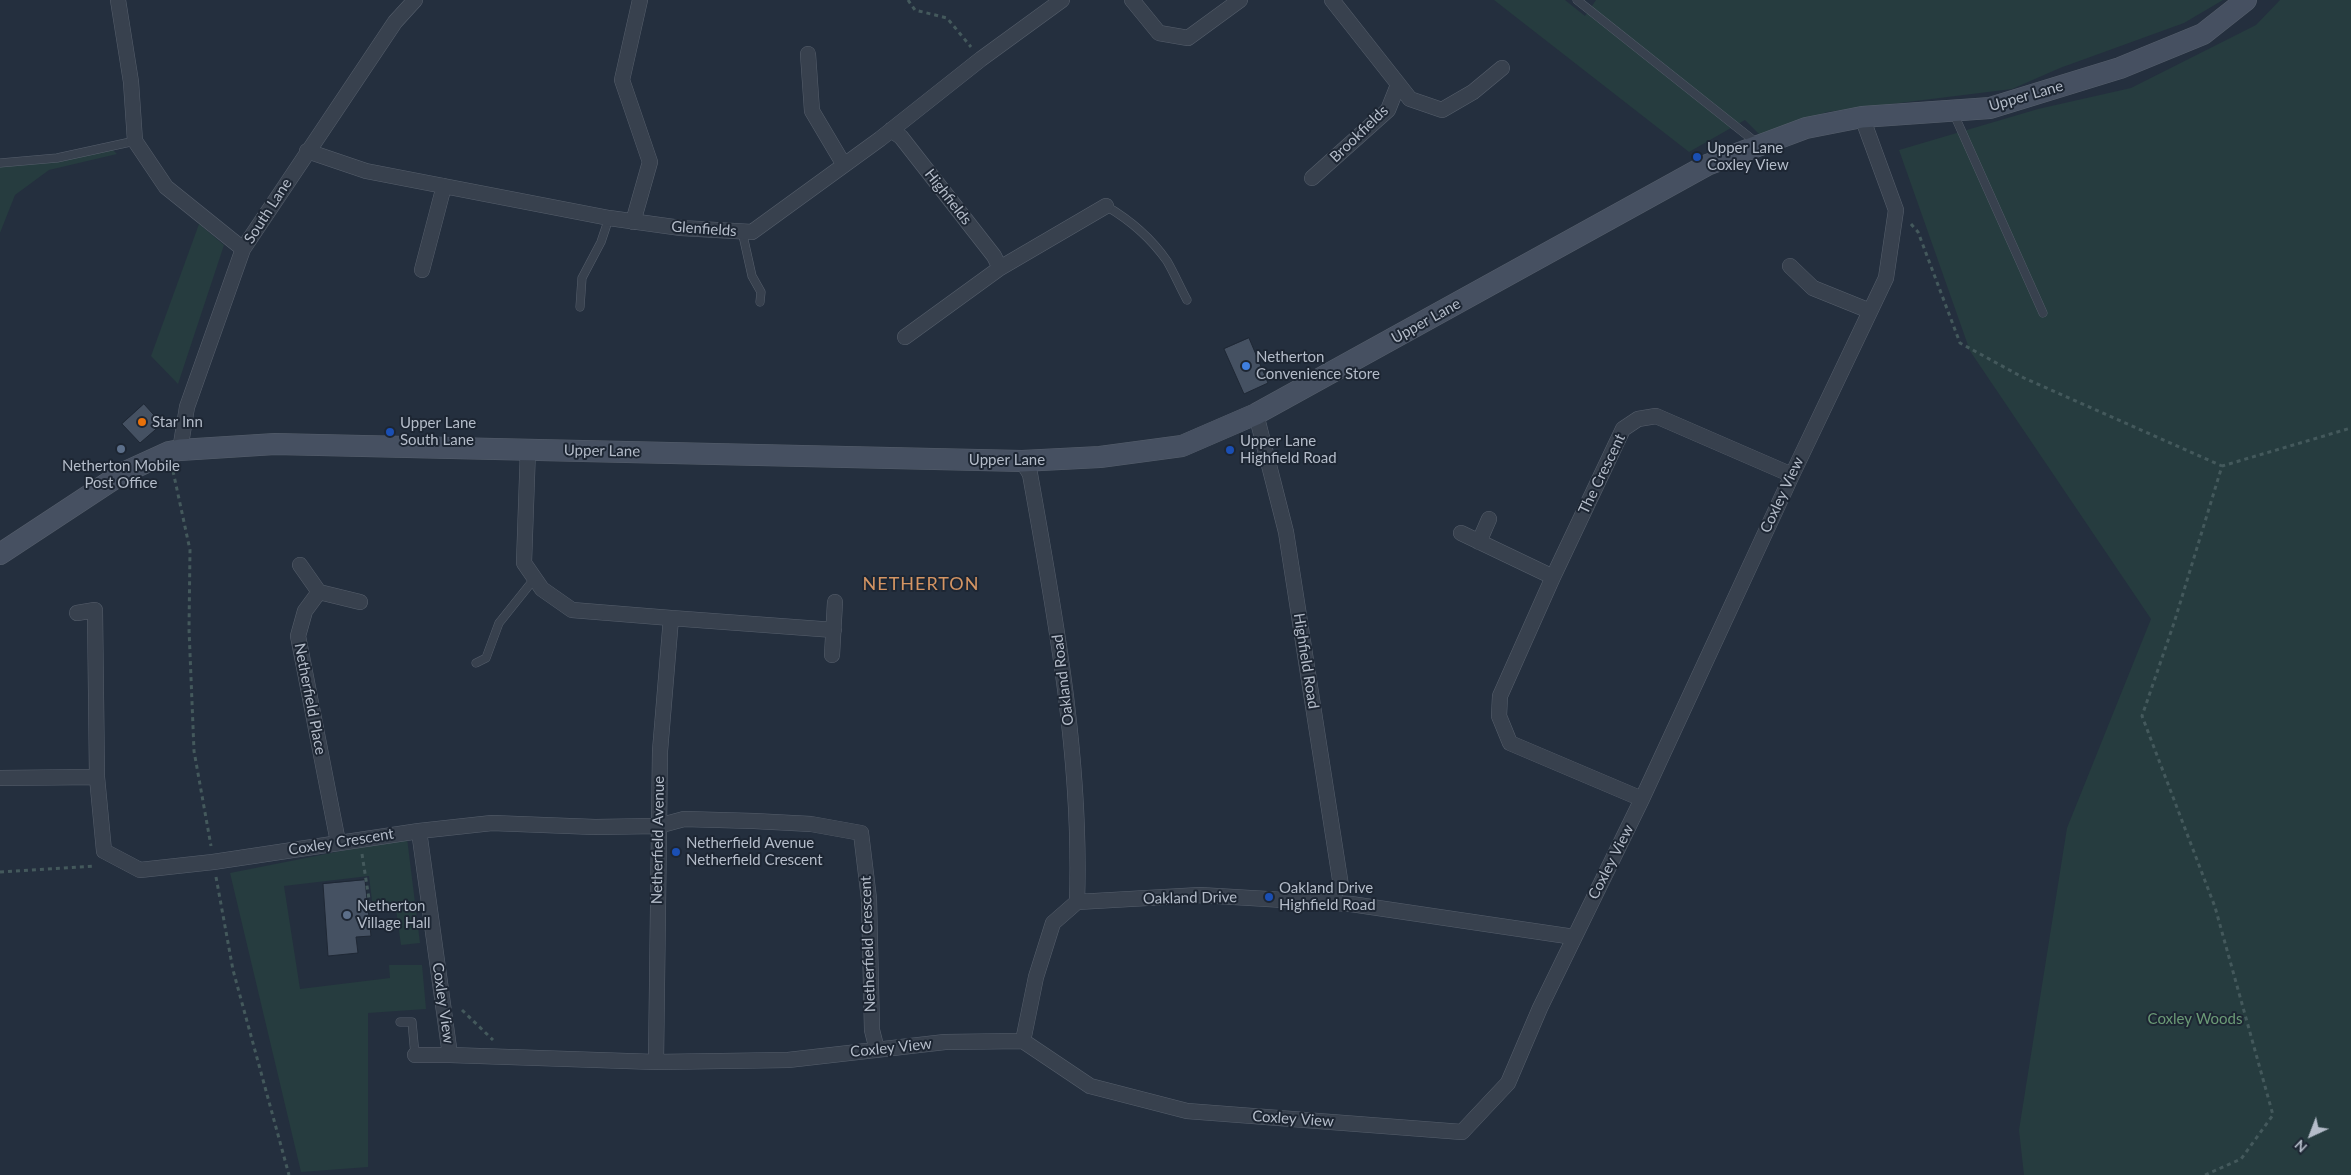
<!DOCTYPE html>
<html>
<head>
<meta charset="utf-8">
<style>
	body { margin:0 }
	#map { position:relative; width:2351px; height:1175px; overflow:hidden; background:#242f3e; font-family:Lato,sans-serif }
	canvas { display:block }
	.north { position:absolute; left:2286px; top:1110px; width:50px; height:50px; -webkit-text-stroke:4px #1d2633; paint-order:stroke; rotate:223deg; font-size:14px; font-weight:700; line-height:20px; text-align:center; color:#b4bcc9 }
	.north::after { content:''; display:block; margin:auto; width:18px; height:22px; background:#b4bcc9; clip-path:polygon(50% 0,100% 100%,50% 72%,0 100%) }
</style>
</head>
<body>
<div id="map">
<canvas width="2351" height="1175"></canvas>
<div class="north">N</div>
</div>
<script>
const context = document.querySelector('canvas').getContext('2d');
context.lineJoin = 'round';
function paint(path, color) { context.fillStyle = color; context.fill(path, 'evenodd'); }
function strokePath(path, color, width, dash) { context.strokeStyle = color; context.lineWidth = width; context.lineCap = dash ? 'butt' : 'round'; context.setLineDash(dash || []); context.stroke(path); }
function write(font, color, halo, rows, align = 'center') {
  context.font = font + ' Lato,sans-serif'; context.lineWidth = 4; context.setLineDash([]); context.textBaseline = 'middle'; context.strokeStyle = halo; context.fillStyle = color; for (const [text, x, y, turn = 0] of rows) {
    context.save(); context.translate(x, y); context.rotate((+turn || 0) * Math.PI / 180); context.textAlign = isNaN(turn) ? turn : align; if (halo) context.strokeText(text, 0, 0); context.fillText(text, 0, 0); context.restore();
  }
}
const green = new Path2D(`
	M1494,0H1565L1585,16L1596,0H2223L2184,23L2060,68L2012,89L1827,112L1760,135L1745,120L1689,152Z
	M2280,0H2351V1175H2024L2019,1130L2067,828L2151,619L1970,351L1899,150L2038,109L2131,88L2256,25Z
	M110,147L117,154L49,170L15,195L0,233V161Z
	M199,224L224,245L178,384L151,356Z
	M407,838L420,943L401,945L396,909H373L369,876L284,886L300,989L390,978L389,965H422L426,1009L368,1013V1167L301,1172L230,873Z`);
const building = new Path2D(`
	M1249,338L1268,383L1244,394L1224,349Z
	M144,404L162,424L140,443L122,424Z
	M365,880L371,936L356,937L358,953L328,956L323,884Z`);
const path = new Path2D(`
	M908,0L915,10L947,18L971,47
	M1911,224L1918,232L1960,343L2024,378L2222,466
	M173,471L190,550L189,629L194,751L211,846
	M362,854L371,912
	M0,872L94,866
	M216,877L233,970L289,1175
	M462,1010L493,1040
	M2205,1175L2241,1159L2273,1115L2215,907L2142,716L2174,623L2222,466L2351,428`);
const service = new Path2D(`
	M1577,0L1758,144
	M1953,112L2043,313
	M0,163L57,158L135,141
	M1106,206C1130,220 1151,238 1167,261C1174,273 1180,287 1187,300
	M742,231L752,276L761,292L760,302
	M580,307L582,278L601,242L609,218
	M476,663L486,658L499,623L535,578
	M400,1022H412L415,1055`);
const minor = new Path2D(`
	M118,0L131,82L135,141L166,187L243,249
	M1132,0L1159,33L1188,38L1240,0
	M1332,0L1410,99L1442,110L1473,92L1502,68
	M808,54L812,111L844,165
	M891,130L901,137L994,256L1000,268L905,337
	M307,151L366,171L609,218L681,228L752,232L880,139L981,59L1062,0
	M1312,178L1388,110L1398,85
	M633,222L650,162L622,80L640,0
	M1790,266L1813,288L1870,311
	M1000,268L1106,206
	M422,270L444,186
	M1256,414L1286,532L1341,886L1324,902
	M528,449L524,563L542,589L572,610L671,618L660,751L656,1062
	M180,450L187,407L243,249L395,22L415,0
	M1022,461L1030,474C1055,615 1082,758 1077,902
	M1461,533L1553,577
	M1479,542L1489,519
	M300,565L319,592L305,611L298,636L338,842
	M319,592L360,602
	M77,613L95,610L97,777L104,851L140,870L213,862L419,831L492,823L595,827L658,826L684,819L754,821L811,824L861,833L869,899L872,1030L877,1050
	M671,618L834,630
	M832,655L835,602
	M0,778L97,777
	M1642,799L1510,743L1499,716L1500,696L1553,577L1623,429L1638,419L1656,416L1792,475
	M419,831L450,1055L656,1062L788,1060L945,1042L1023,1041L1090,1086L1187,1111L1462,1132L1508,1083L1540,1008L1642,799L1792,475L1886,278L1896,210L1862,117
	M1023,1041L1036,977L1053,923L1077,902L1200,895L1351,904L1574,937
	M415,1055H450`);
const secondary = new Path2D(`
	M0,554L123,473L169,452L180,450L275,444L1022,461L1100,457L1182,446L1256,414L1707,165L1806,128L1862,117L1990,108L2120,68L2203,34L2246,0`);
const markers = [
	[1697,157,5,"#1a4fb4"],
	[1246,366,5,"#3f7fe0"],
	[142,422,5,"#e8710a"],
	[390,432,5,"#1a4fb4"],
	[121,449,5,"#5c6f8a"],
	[1230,450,5,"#1a4fb4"],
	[676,852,5,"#1a4fb4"],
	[1269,897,5,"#1a4fb4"],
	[347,915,5,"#5c6f8a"]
];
const streetNames = [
	["Upper Lane",2026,96,-16],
	["Brookfields",1359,134,-44],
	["Highfields",948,197,52],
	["South Lane",268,211,-57],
	["Glenfields",704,229,4],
	["Upper Lane",1426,321,-29],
	["Upper Lane",602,451,1],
	["Upper Lane",1007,460],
	["The Crescent",1602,474,-64],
	["Coxley View",1782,495,-65],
	["Highfield Road",1306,661,81],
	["Oakland Road",1063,680,-97],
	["Netherfield Place",310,699,79],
	["Netherfield Avenue",658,840,-89],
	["Coxley Crescent",341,842,-9],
	["Coxley View",1611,862,-63],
	["Oakland Drive",1190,898,-1],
	["Netherfield Crescent",868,944,-92],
	["Coxley View",443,1003,82],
	["Coxley View",891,1048,-6],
	["Coxley View",1293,1119,4]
];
const poiNames = [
	["Upper Lane",1707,148],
	["Coxley View",1707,165],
	["Netherton",1256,357],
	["Convenience Store",1256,374],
	["Star Inn",152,422],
	["Upper Lane",400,423],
	["South Lane",400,440],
	["Upper Lane",1240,441],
	["Highfield Road",1240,458],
	["Netherton Mobile",121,466,"center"],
	["Post Office",121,483,"center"],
	["Netherfield Avenue",686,843],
	["Netherfield Crescent",686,860],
	["Oakland Drive",1279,888],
	["Highfield Road",1279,905],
	["Netherton",357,906],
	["Village Hall",357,923]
];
const parkNames = [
	["Coxley Woods",2195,1019]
];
const quarterNames = [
	["NETHERTON",921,584]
];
paint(green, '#263c3f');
paint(building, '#455162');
strokePath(building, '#1f2835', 1);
strokePath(service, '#565f6c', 9);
strokePath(minor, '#565f6c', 16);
strokePath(secondary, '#565f6c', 22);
strokePath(path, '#44595c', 3, [4, 4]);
strokePath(service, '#38414e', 8);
strokePath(minor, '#38414e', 15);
strokePath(secondary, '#465061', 21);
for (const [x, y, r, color] of markers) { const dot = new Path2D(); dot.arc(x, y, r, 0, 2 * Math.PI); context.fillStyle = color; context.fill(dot); strokePath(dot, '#1d2633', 2); }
write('15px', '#b4bcc9', '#1d2633', streetNames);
write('15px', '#b4bcc9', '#1d2633', poiNames, 'left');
write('15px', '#6b9a76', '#1d2633', parkNames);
context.letterSpacing = '1px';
write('18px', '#d59563', '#1d2633', quarterNames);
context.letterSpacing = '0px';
</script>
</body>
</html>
